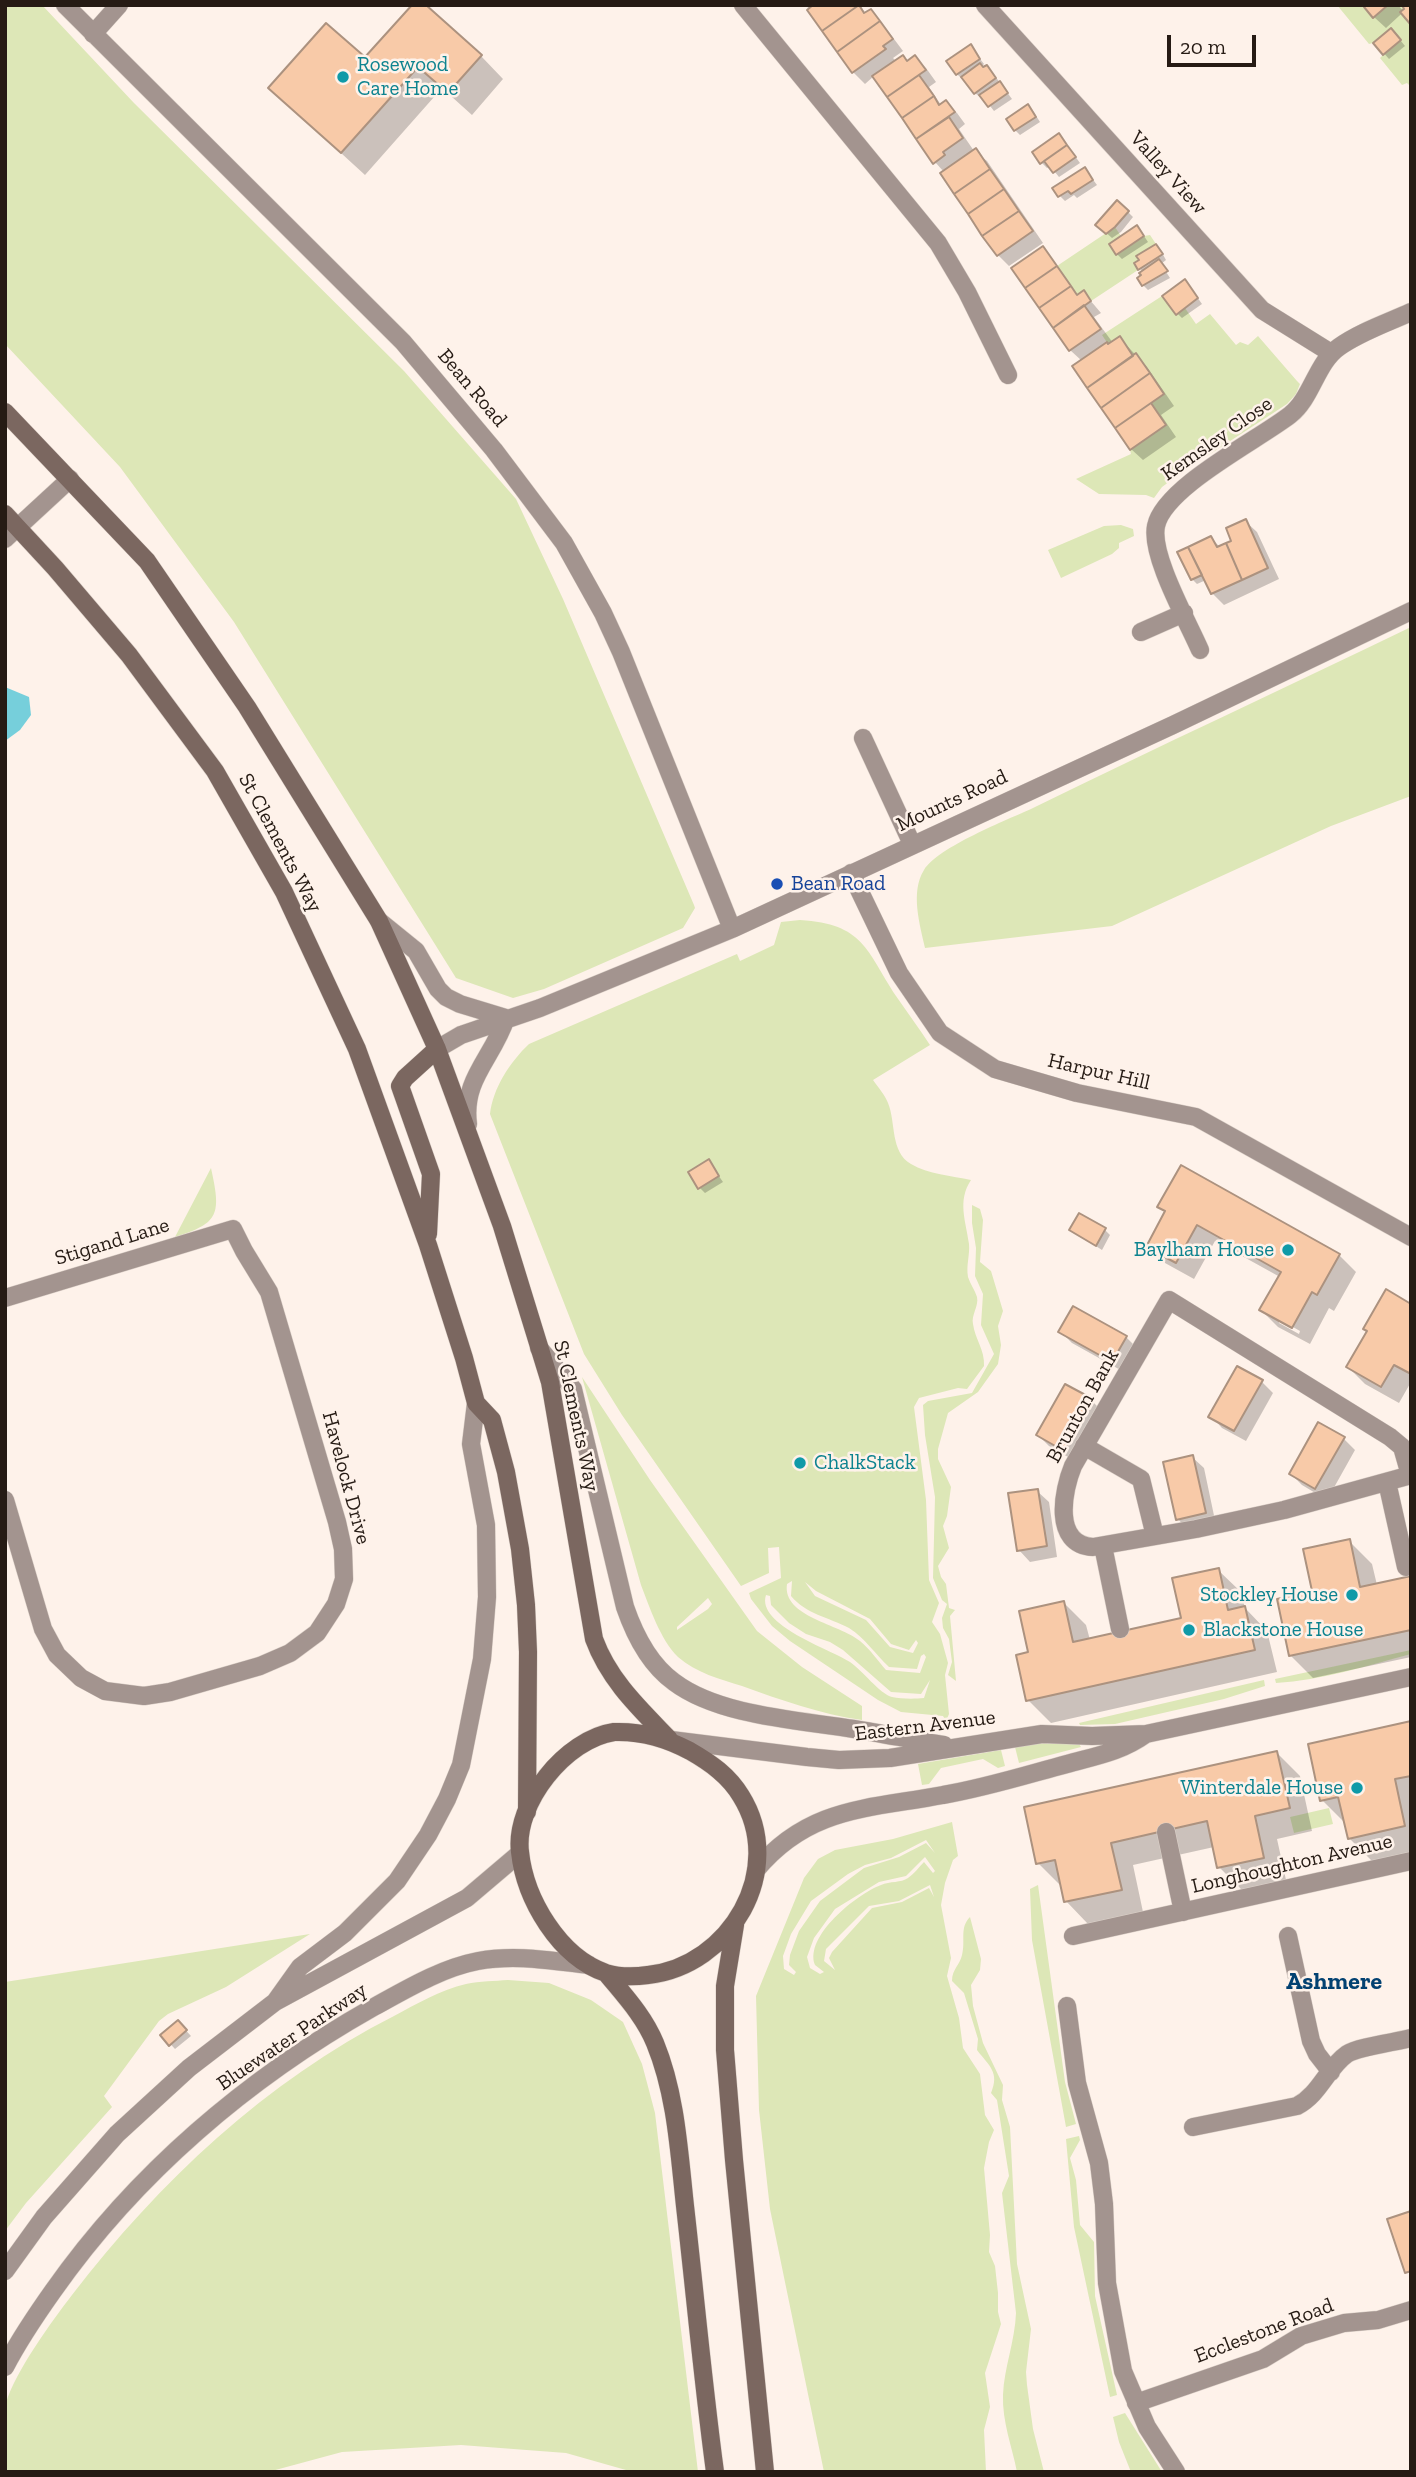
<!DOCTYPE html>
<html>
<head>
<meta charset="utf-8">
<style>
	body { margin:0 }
	#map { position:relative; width:1416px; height:2477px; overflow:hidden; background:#fef2ea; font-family:"Zilla Slab",serif }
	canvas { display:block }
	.frame { position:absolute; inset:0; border:7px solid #261b14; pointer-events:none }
	.scale { position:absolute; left:1167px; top:35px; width:89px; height:32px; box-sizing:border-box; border:4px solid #261b14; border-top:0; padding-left:9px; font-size:21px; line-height:24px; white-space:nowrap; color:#261b14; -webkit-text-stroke:5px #fef2ea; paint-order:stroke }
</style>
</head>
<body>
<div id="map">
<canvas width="1416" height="2477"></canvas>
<div class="frame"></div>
<div class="scale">20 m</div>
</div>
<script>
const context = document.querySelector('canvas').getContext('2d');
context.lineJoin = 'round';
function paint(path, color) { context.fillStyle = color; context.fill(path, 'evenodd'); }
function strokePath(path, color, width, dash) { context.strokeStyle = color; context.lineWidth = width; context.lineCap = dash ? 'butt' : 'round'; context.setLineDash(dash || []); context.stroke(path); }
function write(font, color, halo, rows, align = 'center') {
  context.font = font + ' "Zilla Slab",serif'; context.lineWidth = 5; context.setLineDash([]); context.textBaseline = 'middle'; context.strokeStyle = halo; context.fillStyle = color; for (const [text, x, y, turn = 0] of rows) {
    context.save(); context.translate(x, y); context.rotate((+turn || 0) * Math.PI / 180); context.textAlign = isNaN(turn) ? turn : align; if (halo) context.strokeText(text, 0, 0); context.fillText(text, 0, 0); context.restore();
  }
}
const green = new Path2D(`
	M5,5H42L134,103L404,371L516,499L563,599L694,905L695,908L683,928L544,989L513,998L456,978L234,622L120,467L5,344Z
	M1337,5H1367L1364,8L1373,18L1388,5H1402L1404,9L1400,13L1411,25V87L1407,83L1402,85L1380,58L1383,55L1373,43L1369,44Z
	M1115,227L1121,236L1109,244L1116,255L1144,236L1150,235L1156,244L1136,256L1139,260L1134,263L1138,270L1091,301L1084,290L1077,295L1057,266Z
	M1162,296L1185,308L1196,324L1210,314L1236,345L1240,342L1248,345L1258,336L1297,381L1300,384L1296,394L1287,404L1181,473L1162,487L1154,498L1146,495L1099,494L1076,479L1131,454L1130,450L1166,425L1151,403L1164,394L1137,354L1133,356L1120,336L1108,344L1102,335Z
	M1104,526L1121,525L1133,529L1134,536L1119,543V548L1112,554L1061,578L1048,550Z
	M1411,627V796L1331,826L1112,926L925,948C920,925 910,892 924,870C938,847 1007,820 1033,808C1159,746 1285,688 1411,627Z
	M800,920C864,924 866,950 896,996C907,1012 919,1028 930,1045L873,1080C878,1087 885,1095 888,1103C896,1122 890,1152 911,1164C928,1174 952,1176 971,1180C957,1201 966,1221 969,1244C970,1255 966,1265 968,1277C970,1284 975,1290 977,1297C979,1306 971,1315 973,1324C975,1339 985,1350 984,1366L967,1389L958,1388L919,1398L914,1407L926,1500L929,1580L939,1603L932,1622L940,1634L948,1663L945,1675L949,1714L946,1721L943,1716L901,1712L878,1700L790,1641L772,1626L751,1599L749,1593L781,1578L779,1547L768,1548L769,1573L741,1586L622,1415L584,1354L490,1114C493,1088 510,1062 529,1044L737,954L740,961L774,945L781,922ZM792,1581L791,1596C806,1614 828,1617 849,1628C865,1638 875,1654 889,1667L917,1669L921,1656L924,1654L926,1657L920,1673L886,1670C878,1661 870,1649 860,1641C840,1624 782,1617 787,1584ZM805,1582L816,1591L870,1619L891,1644L909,1650L916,1640L918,1643L913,1653L890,1647L866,1620L815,1596ZM766,1595L770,1596L771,1605L789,1623L806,1634L830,1642L843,1650L891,1692L921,1694L930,1680L924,1698C915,1699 901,1699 892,1697C880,1694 862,1670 850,1662C830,1649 756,1625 766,1595Z
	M211,1168C221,1214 220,1223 175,1237Z
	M972,1205L980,1209L983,1220L980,1262L991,1271L1003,1311L998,1326L1001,1345L998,1364L978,1392L948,1413L938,1449V1459L951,1487L947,1516L943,1526L949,1548L938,1566L941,1577L946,1584L949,1608L955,1610L950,1616L956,1681L948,1675L952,1662L949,1639L943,1628L942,1618L947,1604L942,1600L933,1578L935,1497L925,1435L923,1405L928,1401L972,1393L994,1354L981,1325L983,1294L975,1276L976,1248L972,1223Z
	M582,1377L650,1480L757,1631L802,1667L862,1706V1720C820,1714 781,1700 742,1686C720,1679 696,1673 678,1657C660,1639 650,1608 641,1585ZM708,1598L712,1604L708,1609L677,1630V1627Z
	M1411,1650V1654C1366,1666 1322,1680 1276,1683L1275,1679Z
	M1264,1680L1265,1686L1224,1699L1115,1724L1080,1725L1079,1723Z
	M1044,1743L1079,1744L1081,1747L1019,1763L1015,1747Z
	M1001,1750L1005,1766L998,1768L983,1759L941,1768L929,1784L922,1785L918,1764Z
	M1329,1808L1333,1824L1294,1833L1290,1817Z
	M952,1822L958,1856L953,1860L945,1883L941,1905L951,1958L947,1976L959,2018L963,2048L980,2074L985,2115L994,2130L989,2142L984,2168L990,2235L989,2252L995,2266L998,2293V2312L1001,2324L985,2373L990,2407L984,2430L986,2472H824L770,2209L759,2110L756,1996L804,1878L818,1859L835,1850L893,1839ZM926,1840L935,1853L926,1843L899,1857L864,1868L820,1901L799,1931L790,1955L789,1965L796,1972L794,1975L784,1969L783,1956L791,1934L811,1901L848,1874L865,1865L891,1858ZM925,1857L935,1871L933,1873L924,1862C919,1867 914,1874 908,1878C901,1883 890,1881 881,1885C857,1894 804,1936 815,1965L824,1972L820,1974L810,1968L807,1957L814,1938L835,1909L879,1882L906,1876ZM930,1885L934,1897L929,1888L902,1902L872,1908L832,1952L829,1958L835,1970L824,1961L826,1949L869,1906L899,1901Z
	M1038,1885L1065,2082L1076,2124L1066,2127L1032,1940L1030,1889Z
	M970,1917L981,1959L980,1970L971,1985L973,2006L983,2043L1003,2085L1002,2100L1010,2127L1017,2264L1031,2329L1026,2372L1027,2385L1033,2429L1044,2472H1017C1012,2447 1002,2421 1003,2395C1004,2368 1015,2341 1016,2313L1002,2193L1009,2176L997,2100L991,2093C1000,2072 989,2066 977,2050L978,2039L964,1993L952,1981C952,1969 960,1965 962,1955C966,1941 959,1928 970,1917Z
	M310,1934L226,1987L168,2014L159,2021L104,2096L112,2107L26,2203L5,2231V1982Z
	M508,1980L549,1983L591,2000L623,2022L642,2064L655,2113L698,2472H633L566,2453L461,2445L342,2452L268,2472H5C5,2454 2,2419 6,2403C15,2372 52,2321 72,2295C159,2182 266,2081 394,2016C416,2004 441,1990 466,1984C480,1981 495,1981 508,1980Z
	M1079,2136L1080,2140L1070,2158L1076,2180L1080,2225L1094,2242L1095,2296L1117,2395L1110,2397L1074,2227L1066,2139Z
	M1125,2413L1162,2472H1131L1119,2442L1113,2417Z`);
const water = new Path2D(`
	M5,687L29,697L31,715L20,730L5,741Z`);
const shadow = new Path2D(`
	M806,5H860L866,14L871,11L882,23L903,51L893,58L896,61L908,62L915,57L926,68L936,82L929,87L941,105L946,102L957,113L965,124L959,129L974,151L987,161L1043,243L1009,266L998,255L944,172L935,162L874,76L865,84L853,72Z
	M1369,5H1398L1404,12L1411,5L1386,28L1374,17Z
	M1396,35L1405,46L1389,59L1375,43Z
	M970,46L984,64L981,67L992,72L1012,99L994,111L983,97L981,98L975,93L964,78L962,79L957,74Z
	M481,56L503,79L472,115L442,88L365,175L270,88L366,60Z
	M1033,111L1040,122L1020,135L1015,130Z
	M1064,141L1080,163L1059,177L1050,166L1047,168L1042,163Z
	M1085,169L1097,185L1077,198L1074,195L1065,201L1060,196Z
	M1128,212L1133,217L1121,232L1112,238L1103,230Z
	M1142,233L1148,242L1122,259L1117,254Z
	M1161,251L1166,260L1161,264L1170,278L1148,290L1143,285V272L1140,269Z
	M1190,287L1202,304L1182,318L1177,313Z
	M1084,293L1101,313L1094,317L1113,343L1120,338L1131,350L1147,367L1174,406L1161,415L1176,437L1143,460L1131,449L1082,361L1070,350L1076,294L1078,297Z
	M1245,521L1257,532L1279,579L1224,605L1212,593L1206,580L1197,584L1192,579L1211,538L1221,548L1234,542Z
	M709,1162L723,1182L705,1193L699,1187Z
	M1160,1207L1339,1255L1356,1272L1334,1311L1329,1308L1310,1344L1278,1327L1261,1310L1280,1277L1215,1241L1194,1279L1165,1263L1148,1246L1166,1213ZM1279,1319L1300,1331L1299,1334L1279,1323Z
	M1071,1230H1105L1110,1235L1102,1250Z
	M1411,1306V1382L1399,1403L1365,1384L1348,1367Z
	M1061,1332L1126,1337L1137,1348L1124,1372L1072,1343Z
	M1262,1382L1273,1393L1246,1441L1222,1428L1211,1416Z
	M1092,1401L1103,1412L1075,1461L1049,1446L1038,1435Z
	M1344,1439L1355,1450L1327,1500L1302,1485L1291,1474Z
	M1192,1457L1204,1468L1216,1525L1189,1531L1178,1519Z
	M1037,1491L1049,1502L1057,1557L1030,1562L1019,1550Z
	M1349,1541L1372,1564L1377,1585L1411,1578V1657L1313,1678L1290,1655L1314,1593Z
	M1218,1570L1241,1592L1245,1608L1267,1631L1277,1672L1051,1723L1028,1700L1030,1653L1064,1603L1086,1625L1090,1640L1183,1620Z
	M1411,1723V1853L1372,1861L1349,1838L1345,1823L1322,1800Z
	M1277,1753L1300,1776L1312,1831L1277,1839L1286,1880L1242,1890L1219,1867L1214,1847L1133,1865L1143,1912L1088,1924L1066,1901L1061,1886L1038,1863Z
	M178,2022L191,2036L175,2049L163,2036Z`);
const building = new Path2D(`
	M412,5H426L482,55L448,93L418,67L341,153L268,88L326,23L365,57Z
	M813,5H859L822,31L807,10Z
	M859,5L864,13L871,9L880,21L837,52L822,31Z
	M1367,5H1388L1373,18L1364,7Z
	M1402,5H1411V25L1400,12L1404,9Z
	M880,21L893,39L883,46L886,49L852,73L837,52Z
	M1391,28L1401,40L1383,55L1373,43Z
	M971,44L980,59L956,75L946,61Z
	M903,55L907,61L915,55L926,70L887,97L872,76Z
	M980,63L983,67L987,65L996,78L974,94L961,77Z
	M919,75L934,96L902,118L887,97Z
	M1000,81L1008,93L988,107L979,95Z
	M934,96L939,105L946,100L955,112L916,139L902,118Z
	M1028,104L1036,117L1014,131L1006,119Z
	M949,117L963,138L943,152L945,155L933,164L916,139Z
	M1059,133L1067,145L1040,164L1032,152Z
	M1067,145L1076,157L1053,173L1044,161Z
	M976,148L990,169L954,194L940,173Z
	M1085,167L1093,180L1071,194L1068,191L1058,197L1052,188Z
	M990,169L1004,189L968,214L954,194Z
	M1004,189L1019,211L982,236L968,214Z
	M1117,200L1129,211L1115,227L1106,234L1095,225Z
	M1019,211L1033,231L997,256L982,236Z
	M1137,225L1144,236L1116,255L1109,244Z
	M1156,244L1163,254L1138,270L1134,263L1139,260L1136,256Z
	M1043,246L1057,266L1025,288L1011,268Z
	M1159,259L1168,271L1142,286L1137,278L1141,275L1139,273Z
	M1057,266L1071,286L1039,308L1025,288Z
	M1185,279L1198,298L1176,315L1162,296Z
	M1071,286L1077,295L1084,290L1091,301L1053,328L1039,308Z
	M1084,305L1101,329L1069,351L1053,328Z
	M1120,336L1133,356L1087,388L1072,366L1107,342L1108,344Z
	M1136,353L1150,373L1101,408L1087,388Z
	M1150,373L1164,394L1115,428L1101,408Z
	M1151,403L1166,425L1130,450L1115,428Z
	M1246,519L1268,568L1242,580L1226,543L1231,541L1226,528Z
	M1211,536L1217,547L1226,543L1242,580L1211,594L1188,547Z
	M1188,547L1202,575L1191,580L1177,552Z
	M709,1159L719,1176L698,1189L688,1172Z
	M1181,1165L1340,1254L1317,1295L1312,1292L1292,1328L1259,1310L1281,1272L1197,1225L1176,1263L1146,1247L1165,1211L1157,1207Z
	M1079,1213L1106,1228L1096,1246L1069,1230Z
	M1386,1289L1411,1304V1374L1394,1365L1381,1387L1346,1367L1367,1331L1363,1329Z
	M1073,1306L1127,1336L1112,1362L1058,1332Z
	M1237,1366L1263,1380L1234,1431L1208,1417Z
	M1065,1384L1093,1399L1064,1451L1036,1435Z
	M1318,1422L1345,1437L1315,1489L1289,1474Z
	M1193,1455L1206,1513L1176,1520L1163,1462Z
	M1038,1489L1047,1546L1017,1551L1008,1493Z
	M1350,1539L1360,1587L1411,1576V1630L1289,1656L1277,1599L1312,1591L1303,1549Z
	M1219,1568L1228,1610L1245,1606L1255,1650L1026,1701L1016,1655L1028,1652L1019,1611L1064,1601L1073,1642L1181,1618L1172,1578Z
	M1411,1721V1776L1395,1779L1405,1826L1348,1839L1338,1797L1320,1801L1308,1744Z
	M1277,1751L1290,1808L1255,1816L1264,1858L1217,1868L1207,1821L1111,1843L1122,1890L1064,1902L1055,1860L1036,1864L1024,1807Z
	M178,2020L187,2030L169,2046L160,2035Z
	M1411,2211V2271L1405,2273L1387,2219Z`);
const minor = new Path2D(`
	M65,5L403,342L494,450L564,543L603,613L621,652L732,929
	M743,5L938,243L967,292L1008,375
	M985,5L1262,310L1331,353
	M93,34L119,5
	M5,539L70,479
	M1141,632L1184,613
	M1200,650C1187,620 1150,555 1156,526C1164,487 1258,440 1290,415C1312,398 1316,363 1339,347C1360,332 1387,323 1411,312
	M863,738L912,844
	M851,873L899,973L940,1033L995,1069L1077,1093L1196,1117L1411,1237
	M379,921L416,951L438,989L446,997L460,1004L506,1018
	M437,1049L461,1035L540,1008L732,929L1173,725L1411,611
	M468,1124C462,1079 493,1058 506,1018
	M5,1298L233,1229L244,1251L269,1292L337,1522L343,1549L344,1579L336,1604L317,1633L290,1653L260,1666L170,1692L144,1696L105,1691L81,1678L57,1655L43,1629L5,1500
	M539,1348L573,1389L625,1607C635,1636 649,1664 674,1682C719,1716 799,1720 854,1729C884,1734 914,1740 944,1745
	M1084,1446L1141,1479L1155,1536
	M1410,1475L1402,1447L1390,1437L1169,1300L1073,1466C1063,1490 1052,1545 1093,1547L1196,1529L1284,1510L1411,1475
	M1387,1482L1406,1567
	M1103,1546L1120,1629
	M671,1740L807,1757L839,1760L890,1758L1042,1734L1092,1736L1146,1734L1411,1677
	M1166,1832L1183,1912
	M756,1870C809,1806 870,1809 943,1795C985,1788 1026,1775 1067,1764C1096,1756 1121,1752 1146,1734
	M1073,1936L1411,1861
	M1288,1936L1311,2041L1317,2054L1331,2072
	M1067,2006L1077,2083L1099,2163L1104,2204L1107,2283L1123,2371L1147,2427L1176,2472
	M1193,2127L1297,2106C1320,2094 1327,2068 1347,2054C1358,2047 1396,2042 1411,2038
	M1136,2403L1263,2359L1301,2336L1344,2323L1378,2320L1411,2310`);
const tertiary = new Path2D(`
	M275,2002L300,1967L345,1933L397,1881L428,1835L447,1799L461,1765L482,1659L487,1597L486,1525L471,1444L476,1403
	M5,2271L44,2217L117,2134L189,2068L275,2002L467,1898L520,1853
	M5,2367C19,2340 36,2315 53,2291C136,2173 248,2078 372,2008C405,1990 441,1968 478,1961C516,1954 552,1961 589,1965`);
const secondary = new Path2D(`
	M5,412L147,561L247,707L379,921L437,1049L502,1226L550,1382L594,1639C609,1680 639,1708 669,1739
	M5,514L55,568L129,655L215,771L284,892L357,1049L428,1245L464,1358L476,1403L492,1420L506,1472L520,1549L526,1605L528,1652L527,1812
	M428,1234L431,1174L400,1086L405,1078L437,1049
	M614,1732C642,1731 666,1738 690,1751C711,1763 729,1776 741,1796C787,1870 730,1966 648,1975C634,1977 619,1977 606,1973C559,1957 525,1899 520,1852C514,1803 566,1739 614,1732Z
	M735,1925L725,1986V2050L734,2160L765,2472
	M606,1973C624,1995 644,2016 655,2043C676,2094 679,2151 685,2206C695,2294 703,2383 715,2472`);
const markers = [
	[343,77,7,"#0f9aa8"],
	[777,884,7,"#1a4fb4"],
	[1288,1250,7,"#0f9aa8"],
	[800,1463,7,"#0f9aa8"],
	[1352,1595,7,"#0f9aa8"],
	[1189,1630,7,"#0f9aa8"],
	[1357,1788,7,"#0f9aa8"]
];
const cultureNames = [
	["Rosewood",357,65],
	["Care Home",357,89],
	["Baylham House",1274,1250,"right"],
	["ChalkStack",814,1463],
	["Stockley House",1338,1595,"right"],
	["Blackstone House",1203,1630],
	["Winterdale House",1343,1788,"right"]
];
const streetNames = [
	["Valley View",1168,173,48],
	["Bean Road",472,388,50],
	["Kemsley Close",1217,439,-35],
	["Mounts Road",952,801,-25],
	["St Clements Way",280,843,62],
	["Harpur Hill",1099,1072,13],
	["Stigand Lane",112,1242,-17],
	["Brunton Bank",1083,1406,-61],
	["St Clements Way",576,1416,78],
	["Havelock Drive",346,1478,75],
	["Eastern Avenue",925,1726,-7],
	["Longhoughton Avenue",1292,1864,-13],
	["Bluewater Parkway",292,2037,-34],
	["Ecclestone Road",1264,2331,-21]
];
const transitNames = [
	["Bean Road",791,884]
];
const quarterNames = [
	["Ashmere",1334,1982]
];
paint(green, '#dde7b7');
paint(water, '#76cfdb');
paint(shadow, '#0003');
paint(building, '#f8caa8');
strokePath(building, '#ac927f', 2);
strokePath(minor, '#dbd0c8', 19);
strokePath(tertiary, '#dbd0c8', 19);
strokePath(secondary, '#dbd0c8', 19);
strokePath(minor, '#a3948f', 18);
strokePath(tertiary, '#a3948f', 18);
strokePath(secondary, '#7b6760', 18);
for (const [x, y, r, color] of markers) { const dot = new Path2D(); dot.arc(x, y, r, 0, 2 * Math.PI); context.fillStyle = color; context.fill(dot); strokePath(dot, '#fef2ea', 2.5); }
write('21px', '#0d838f', '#fef2ea', cultureNames, 'left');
write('21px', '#261b14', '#fef2ea', streetNames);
write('21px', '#164399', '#fef2ea', transitNames, 'left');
write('bold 24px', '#024171', '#fef2ea', quarterNames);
</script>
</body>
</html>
